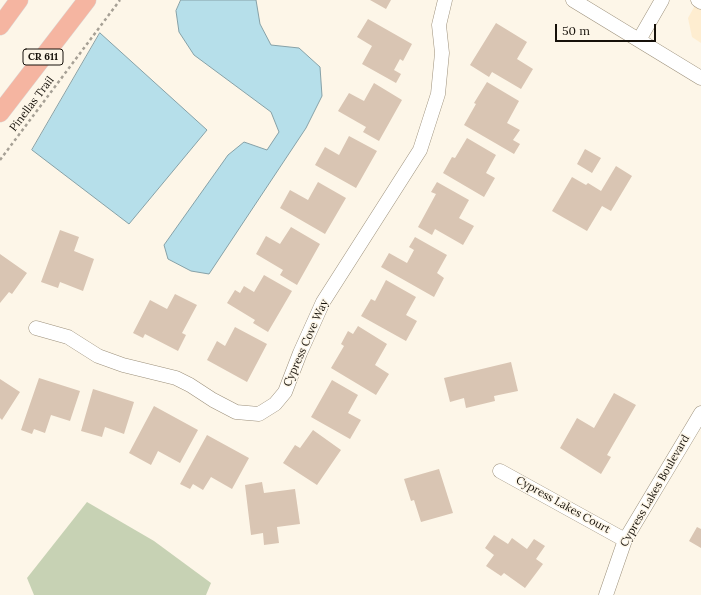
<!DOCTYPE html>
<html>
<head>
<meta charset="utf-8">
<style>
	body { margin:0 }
	#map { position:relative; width:701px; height:595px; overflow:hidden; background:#fdf6e8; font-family:Lora,serif }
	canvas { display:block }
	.scale { position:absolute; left:555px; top:24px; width:101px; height:18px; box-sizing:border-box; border:2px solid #16110a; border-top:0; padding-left:5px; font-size:12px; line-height:14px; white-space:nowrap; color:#16110a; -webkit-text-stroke:3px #fdf6e8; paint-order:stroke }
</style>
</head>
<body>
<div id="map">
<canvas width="701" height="595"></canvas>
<div class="scale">50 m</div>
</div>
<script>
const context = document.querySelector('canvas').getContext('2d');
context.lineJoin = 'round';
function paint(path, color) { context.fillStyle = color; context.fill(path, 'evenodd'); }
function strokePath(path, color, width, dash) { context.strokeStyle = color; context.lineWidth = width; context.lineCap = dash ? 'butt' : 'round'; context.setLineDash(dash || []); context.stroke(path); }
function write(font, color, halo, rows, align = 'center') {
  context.font = font + ' Lora,serif'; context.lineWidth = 3; context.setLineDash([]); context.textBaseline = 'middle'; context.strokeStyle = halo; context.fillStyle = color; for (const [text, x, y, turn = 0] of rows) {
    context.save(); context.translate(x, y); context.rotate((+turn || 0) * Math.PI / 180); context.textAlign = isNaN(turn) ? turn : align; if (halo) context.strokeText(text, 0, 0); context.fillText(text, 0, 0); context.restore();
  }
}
const built = new Path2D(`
	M698,0H701V43L692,37L688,18Z`);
const green = new Path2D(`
	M87,502L154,541L211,583L206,595H34L27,578Z`);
const water = new Path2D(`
	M181,0H256L260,24L271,45L299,48L320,67L322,96L306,128L209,274L191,271L168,259L164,245L228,155L244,142L267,150L279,132L271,112L194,55L179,32L176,11Z
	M100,33L207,130L129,224L32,150Z`);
const building = new Path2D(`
	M370,0H391L386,9Z
	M368,19L412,44L403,61L400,59L394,70L401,74L396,83L362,64L372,46L357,37Z
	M496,23L527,42L517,59L533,69L521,89L492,72L489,77L470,65Z
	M487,82L519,101L507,123L520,130L513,140L520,144L514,154L464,125L476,104L474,103Z
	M374,83L402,100L379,141L363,132L366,127L338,111L349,93L364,101Z
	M349,136L377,151L356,188L315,165L325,147L339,155Z
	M467,138L496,155L486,173L495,178L484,197L443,173L452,157L455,158Z
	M585,149L601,158L592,173L577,164Z
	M616,166L632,176L611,211L602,206L587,231L552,211L572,177L586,185L588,183L601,191Z
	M318,182L346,198L325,234L280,208L290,190L308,200Z
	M437,182L469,200L459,218L474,226L463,245L435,229L432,235L418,227L436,194L431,192Z
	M291,227L320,244L297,285L280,275L283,270L256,254L266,236L280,244Z
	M60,230L79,237L74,251L94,259L83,291L60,282L58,288L41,282Z
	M415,237L447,255L437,273L444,278L434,297L381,267L389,253L407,263L414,250L409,247Z
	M0,254L27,273L12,294L9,292L0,303Z
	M264,275L292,291L268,332L253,323L255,320L227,303L235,290L240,293L244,286L254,292Z
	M386,280L416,297L406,315L417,321L406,341L361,316L371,299L375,301Z
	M175,294L197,305L182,333L186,335L178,351L145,334L143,338L133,333L150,300L167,309Z
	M358,326L387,344L375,365L389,374L376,395L331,368L344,346L341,344L348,331L353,334Z
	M235,327L267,344L247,382L207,360L217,341L225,346Z
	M511,362L518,391L494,396L495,401L466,408L464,398L450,402L444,378Z
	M39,378L80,391L70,421L51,415L45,433L34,429L32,434L21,430Z
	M0,379L20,392L2,420L0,418Z
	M332,380L358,395L348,413L361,420L350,439L311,417Z
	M93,389L134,402L124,434L105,427L102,437L81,431Z
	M614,393L636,405L607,455L611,457L601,474L560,448L577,418L594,428Z
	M154,406L198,430L180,463L158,451L151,465L129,453Z
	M313,430L341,450L317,485L283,463L295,445L300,448Z
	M207,435L249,458L232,489L211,477L203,490L193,484L190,489L180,484Z
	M439,469L453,513L421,522L414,500L411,501L404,479Z
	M262,482L264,493L295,489L300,524L277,527L279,543L264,545L263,533L251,535L245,485Z
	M697,527L701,529V548L689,541Z
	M494,535L508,544L512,538L527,549L534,539L545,546L536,559L543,564L525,588L504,573L501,576L486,566L494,555L485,548Z`);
const path = new Path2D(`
	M0,160L120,0`);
const minor = new Path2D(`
	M573,0L701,78
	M698,0L701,2
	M639,40L662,0
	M36,328L68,337L98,356L123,365L176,378L190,385L213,400L236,412L259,414L275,404L285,392L300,353L323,302L420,150L438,94L442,53L439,25L445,0
	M500,471L625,540
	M606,595L625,540L701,413`);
const major = new Path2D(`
	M0,26L19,0
	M0,113L87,0`);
const shields = [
	[43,57,40]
];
const shieldNames = [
	["CR 611",43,57]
];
const streetNames = [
	["Pinellas Trail",32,104,-53],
	["Cypress Cove Way",306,343,-66],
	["Cypress Lakes Boulevard",655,491,-60],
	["Cypress Lakes Court",563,505,29]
];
paint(built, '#feedd0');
paint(green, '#c7d2b4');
paint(water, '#b6dfea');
strokePath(water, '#86a1a7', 1);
paint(building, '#d9c5b3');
strokePath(minor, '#9c907b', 15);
strokePath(major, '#dad9d8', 19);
strokePath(path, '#a6a095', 2.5, [3, 3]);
strokePath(minor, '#fff', 14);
strokePath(major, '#f5b5a1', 18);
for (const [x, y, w] of shields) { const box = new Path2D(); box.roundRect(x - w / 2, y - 8, w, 16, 3); context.fillStyle = '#fdf6e8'; context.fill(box); strokePath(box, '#16110a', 1); }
write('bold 10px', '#16110a', null, shieldNames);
write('11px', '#16110a', '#fdf6e8', streetNames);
</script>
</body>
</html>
